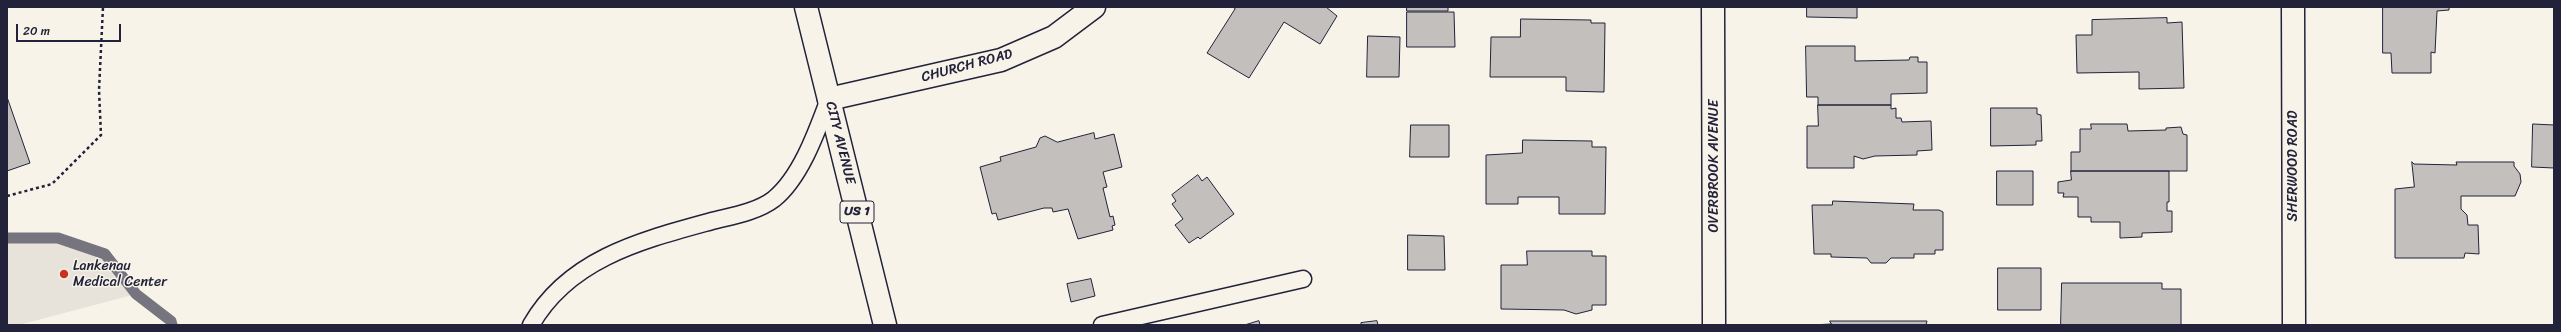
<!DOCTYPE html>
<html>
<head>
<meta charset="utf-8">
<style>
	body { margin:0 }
	#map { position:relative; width:2561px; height:332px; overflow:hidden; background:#f7f3e8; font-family:Sriracha,sans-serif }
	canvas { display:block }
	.frame { position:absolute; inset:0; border:8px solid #22223b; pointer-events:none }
	.scale { position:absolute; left:16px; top:24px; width:105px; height:18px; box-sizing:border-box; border:2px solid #22223b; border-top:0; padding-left:5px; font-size:12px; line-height:14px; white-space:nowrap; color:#22223b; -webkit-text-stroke:3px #f7f3e8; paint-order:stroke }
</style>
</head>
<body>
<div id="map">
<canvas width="2561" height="332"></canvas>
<div class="frame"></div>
<div class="scale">20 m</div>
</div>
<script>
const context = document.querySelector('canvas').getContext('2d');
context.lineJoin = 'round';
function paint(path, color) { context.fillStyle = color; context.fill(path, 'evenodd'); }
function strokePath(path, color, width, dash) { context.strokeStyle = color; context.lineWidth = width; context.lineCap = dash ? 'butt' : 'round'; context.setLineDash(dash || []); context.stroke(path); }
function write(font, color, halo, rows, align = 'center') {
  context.font = font + ' Sriracha,sans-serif'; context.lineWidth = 3; context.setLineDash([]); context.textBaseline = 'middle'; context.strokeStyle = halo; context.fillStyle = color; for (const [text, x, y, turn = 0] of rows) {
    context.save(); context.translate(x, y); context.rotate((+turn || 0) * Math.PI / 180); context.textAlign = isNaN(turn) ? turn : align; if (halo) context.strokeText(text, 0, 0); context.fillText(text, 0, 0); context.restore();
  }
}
const built = new Path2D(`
	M7,238H58L105,254L136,294L19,325H7Z`);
const stream = new Path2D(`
	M7,238H58L105,254L136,294L171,321L172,325`);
const building = new Path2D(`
	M1233,7H1326L1337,16L1320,44L1284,22L1249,78L1207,53L1235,9Z
	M1407,7H1448V11H1407Z
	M1807,7H1857V18L1807,17Z
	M2383,7H2449V10L2437,11L2435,53L2431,52V73H2392L2391,53H2383Z
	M1407,12H1454L1455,47H1407Z
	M2167,18V23L2182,22L2184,88L2139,89V72L2077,73L2076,35H2092V20Z
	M1521,19L1591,20V23H1605L1604,92L1566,91V77H1490L1491,37H1520Z
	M1368,36L1400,37L1399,77H1367Z
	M1806,46H1855V61L1909,60L1910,57H1918V62H1927V93L1891,94V105H1818V97H1807Z
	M7,97L30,163L7,171Z
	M1818,105H1891V109L1896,108V118H1901L1902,122L1931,121L1932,150L1917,151V155L1875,156L1863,159L1854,156V168H1807V126H1818Z
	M1991,108H2037V114L2041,115L2042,141H2036V145L1991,146Z
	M2091,124H2127L2128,131L2166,130V128L2181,127L2183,134L2187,135V171H2071V152H2080V129H2091Z
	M2533,124L2554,125V168L2532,167Z
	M1411,125H1449V157H1410Z
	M1094,133L1095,139L1114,134L1122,167L1103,172L1107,187L1103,188L1110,217L1113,216L1115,225L1112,226L1113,230L1078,239L1068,209L1053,212L1052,208H1044L998,220L996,213L992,214L980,167L1001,161L1000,157L1036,147L1040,138L1045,136L1057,142Z
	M1523,140L1592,141V147H1606L1605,214H1559V197H1518V204H1486V155L1522,153Z
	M2412,162L2414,164L2457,165L2456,162H2514V166L2520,174L2521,182L2515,196H2461V209L2467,215L2468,225H2478L2479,254L2465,253L2464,258H2395V189L2414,187Z
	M1997,171H2033V205H1997Z
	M2071,171H2169V202H2167V211H2172V232L2142,233V237L2120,238V222H2091V217H2078V197H2063L2064,193H2058V182L2071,180Z
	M1198,175L1202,181L1207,177L1234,214L1200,239L1198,237L1189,243L1175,225L1183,219L1172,204L1176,201L1172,195Z
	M1833,201L1914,204L1913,210H1939L1943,212V250H1935V254H1914V258H1891L1886,263H1871L1867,258L1831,257V254H1814L1812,205H1832Z
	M1408,235L1444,236L1445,270H1408Z
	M1527,251H1592V256H1606V305H1592V310L1576,314L1564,310L1501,309V265H1527Z
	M1998,268H2041V310H1998Z
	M1091,279L1095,296L1071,302L1067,284Z
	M2062,283H2162V289H2181V325H2061Z
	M1259,321L1260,325H1245Z
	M1377,321L1378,325H1361V323Z
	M1830,321H1927L1926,325H1943H1812L1831,324Z`);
const path = new Path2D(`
	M7,196L52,184L101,135L99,90L103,7`);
const lane = new Path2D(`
	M531,325C569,258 643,240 712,221C732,216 757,212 774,199C801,177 817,131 829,99
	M1102,325L1303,279`);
const street = new Path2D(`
	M1713,7L1714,325
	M2293,7L2294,325
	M829,99L1001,60L1054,37L1094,7`);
const highway = new Path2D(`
	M806,7L885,325`);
const markers = [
	[64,274,5,"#c8321e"]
];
const shields = [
	[857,212,34]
];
const shieldNames = [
	["US 1",857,212]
];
const streetNames = [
	["CHURCH ROAD",967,66,-15],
	["CITY AVENUE",840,143,76],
	["OVERBROOK AVENUE",1714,166,-90],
	["SHERWOOD ROAD",2293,166,-90]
];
const poiNames = [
	["Lankenau",73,266],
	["Medical Center",73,282]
];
paint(built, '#e7e3db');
strokePath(stream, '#76747f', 11);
paint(building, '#c2bfbd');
strokePath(building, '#22223b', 1);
strokePath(lane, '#22223b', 19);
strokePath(street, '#22223b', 25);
strokePath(highway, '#22223b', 25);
strokePath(path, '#22223b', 2.5, [3, 3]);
strokePath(lane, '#f7f3e8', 16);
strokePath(street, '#f7f3e8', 22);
strokePath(highway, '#f7f3e8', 22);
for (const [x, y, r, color] of markers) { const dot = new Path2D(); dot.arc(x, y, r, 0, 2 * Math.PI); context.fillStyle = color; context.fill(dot); strokePath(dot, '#f7f3e8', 1.5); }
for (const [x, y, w] of shields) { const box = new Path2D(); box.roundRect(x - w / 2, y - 11, w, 22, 3); context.fillStyle = '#f7f3e8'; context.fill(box); strokePath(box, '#22223b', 1); }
write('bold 13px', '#22223b', null, shieldNames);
write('14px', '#22223b', '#f7f3e8', streetNames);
write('14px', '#22223b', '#f7f3e8', poiNames, 'left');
</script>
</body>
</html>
